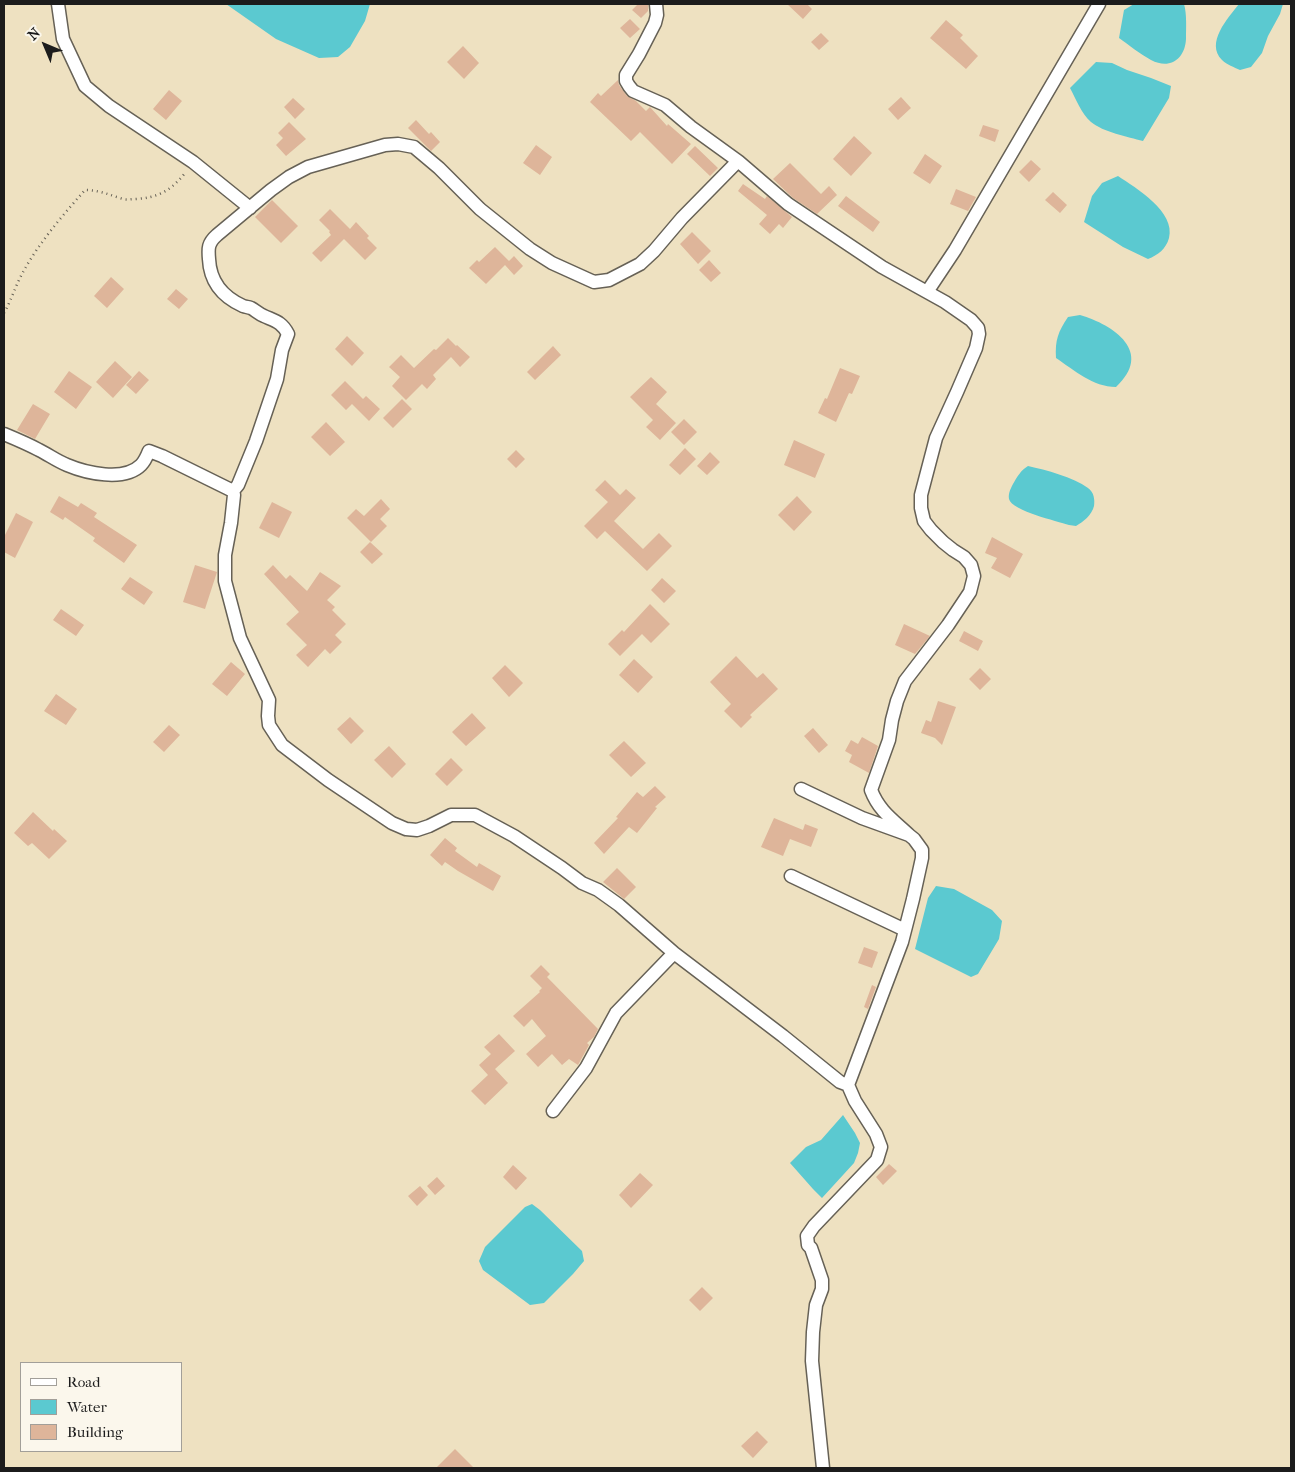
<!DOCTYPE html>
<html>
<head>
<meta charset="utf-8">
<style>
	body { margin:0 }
	#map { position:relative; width:1295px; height:1472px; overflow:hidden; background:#eee1c1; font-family:"IM FELL French Canon",serif }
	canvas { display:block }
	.frame { position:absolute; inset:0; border:5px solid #1c1c1c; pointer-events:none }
	.legend { position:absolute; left:20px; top:1362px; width:162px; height:90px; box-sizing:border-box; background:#fbf7ec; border:1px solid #a29f99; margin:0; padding:6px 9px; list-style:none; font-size:15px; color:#1c1c1c }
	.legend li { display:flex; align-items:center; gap:10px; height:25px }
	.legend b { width:25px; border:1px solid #a29f99 }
	.north { position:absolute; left:20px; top:20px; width:50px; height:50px; -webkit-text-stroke:4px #fbf7ec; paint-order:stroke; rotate:315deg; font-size:14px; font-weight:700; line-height:20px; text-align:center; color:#1c1c1c }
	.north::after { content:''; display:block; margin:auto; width:18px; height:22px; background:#1c1c1c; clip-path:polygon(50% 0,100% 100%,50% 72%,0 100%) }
</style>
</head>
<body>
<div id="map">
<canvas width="1295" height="1472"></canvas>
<div class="frame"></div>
<ul class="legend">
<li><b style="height:6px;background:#fff"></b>Road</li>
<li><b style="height:14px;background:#5bc9d0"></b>Water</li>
<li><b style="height:14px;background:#deb59a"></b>Building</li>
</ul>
<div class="north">N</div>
</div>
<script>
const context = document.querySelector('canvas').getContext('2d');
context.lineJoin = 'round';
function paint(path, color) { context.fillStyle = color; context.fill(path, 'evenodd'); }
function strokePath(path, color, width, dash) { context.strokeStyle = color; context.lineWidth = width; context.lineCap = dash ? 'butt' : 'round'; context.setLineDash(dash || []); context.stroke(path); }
const water = new Path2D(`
	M226,4H370L365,21L350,47L338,57L319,58L276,39Z
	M1134,4H1184C1187,14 1186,28 1186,39C1185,59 1170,70 1151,60C1140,54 1129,45 1119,38L1124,10Z
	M1239,4H1283L1280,14L1268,36L1262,53L1251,67L1240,70C1234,67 1227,65 1222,60C1205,43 1228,18 1239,4Z
	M1096,62L1112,63L1127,70L1151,78L1171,86L1169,98L1143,141C1128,137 1103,132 1091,122C1081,113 1076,99 1070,88Z
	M1118,176C1136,188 1176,212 1169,238C1166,249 1158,255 1148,259L1123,247L1084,222L1092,196L1102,183Z
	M1080,315C1114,325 1154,352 1116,387C1093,387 1074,370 1056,358C1055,340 1058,332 1068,317Z
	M1028,466C1046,470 1073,477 1088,488C1094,492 1095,500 1094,506C1092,515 1083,522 1076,526L1069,525C1057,521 1012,511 1009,499C1008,493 1011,488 1013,484C1017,477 1021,470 1028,466Z
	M936,886L954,889L992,910L1002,921L999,939L978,974L971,977L915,949L928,898Z
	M843,1115L855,1133L860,1143L858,1153L854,1163L822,1198L813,1189L790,1163L806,1147L821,1140Z
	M532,1204L540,1210L582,1251L584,1261L573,1274L544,1303L530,1305L483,1270L479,1261L485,1247L525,1207Z`);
const building = new Path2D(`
	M638,4H648V11L641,18L632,10Z
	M787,4H807L812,9L803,19Z
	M630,19L640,29L630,38L620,28Z
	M946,20L963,35L960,38L978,56L966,69L930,38Z
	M821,33L829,41L819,50L811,42Z
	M463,46L479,63L464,79L447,62Z
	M618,80L619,85L627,96L636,101L646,111L650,107L667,126L668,124L691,144L672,164L640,132L631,141L590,102L598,93L601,96Z
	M169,90L182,101L166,120L153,109Z
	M901,97L911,108L898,120L888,109Z
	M293,98L305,109L295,119L284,107Z
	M416,120L429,134L431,132L440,142L431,151L408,128Z
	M289,122L306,139L286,156L276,145L283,138L278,133Z
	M983,125L999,130L995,142L979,136Z
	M854,136L872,153L851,176L833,159Z
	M536,145L552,157L540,175L523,163Z
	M695,146L718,168L710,176L687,154Z
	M925,154L942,166L930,184L913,173Z
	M1031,160L1041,169L1029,182L1019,172Z
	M790,163L821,194L829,186L837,195L817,214L793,198L773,179Z
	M743,184L765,199L767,196L792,217L783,228L779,224L770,234L759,224L767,215L738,191Z
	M956,189L976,197L968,211L950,204Z
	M1053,192L1067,205L1060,213L1045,200Z
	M846,196L880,222L873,232L838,206Z
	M272,200L298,226L281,243L255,217Z
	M330,209L350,229L356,222L369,236L367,238L377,248L365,260L344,239L321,262L312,253L331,235L329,232L330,231L319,220Z
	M692,232L711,251L698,264L680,244Z
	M495,247L509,261L514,256L523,266L514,275L505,265L486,284L469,268L477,260L479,262Z
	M709,260L721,273L711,282L699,270Z
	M111,277L124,289L107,308L94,296Z
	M176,289L188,299L179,309L167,299Z
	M347,336L364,353L352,366L335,349Z
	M448,338L456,346L457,345L470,357L460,367L451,357L433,375L436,379L427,389L422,384L406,400L392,386L400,377L389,367L401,355L414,368L434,349L436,350Z
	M553,346L561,355L535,380L527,372Z
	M115,361L132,377L113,398L96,382Z
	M840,368L860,376L852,394L849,393L836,422L818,413L825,398L827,399Z
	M69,371L92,387L76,409L54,392Z
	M139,371L149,380L136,394L126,385Z
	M651,377L667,392L656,404L676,423L660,440L646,427L653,420L630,397Z
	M345,381L363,399L366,396L380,409L369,421L352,404L346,410L331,395Z
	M402,399L412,409L393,428L383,418Z
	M33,404L50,414L35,439L17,430Z
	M684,419L697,432L684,445L671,432Z
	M326,422L345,442L330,456L311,437Z
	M794,440L825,454L815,478L784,465Z
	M685,448L696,459L680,475L669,465Z
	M516,450L525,459L516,468L507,459Z
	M710,452L720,462L707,475L697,466Z
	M605,480L620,495L626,489L636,498L614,521L643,549L659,533L672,546L647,571L605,531L597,539L584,526L608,502L595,490Z
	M59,496L78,507L81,503L97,513L94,517L137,545L124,563L93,541L95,538L65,517L63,520L50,512Z
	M797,496L812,512L794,531L778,515Z
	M381,499L390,509L380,519L387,526L371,542L347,518L356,509L364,516Z
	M272,502L292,512L279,538L259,528Z
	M16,513L33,522L15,558L4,552V537Z
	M992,537L1023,554L1010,578L991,568L997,558L985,553Z
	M370,542L383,554L372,564L360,552Z
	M195,565L217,572L205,609L183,602Z
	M273,565L286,579L290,575L307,591L320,572L341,586L327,600L335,607L332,610L346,624L335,635L342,642L330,654L325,649L308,667L296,655L307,645L286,624L299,612L264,574Z
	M130,577L153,592L144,605L121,589Z
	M662,578L676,591L664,603L651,590Z
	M650,604L670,624L651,643L642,634L620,656L608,644L622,630L624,632Z
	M61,609L84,625L76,636L53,620Z
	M904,624L930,636L915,654L895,645Z
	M964,631L983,641L978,651L959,641Z
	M736,656L757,678L763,673L778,689L750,715L752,717L741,728L724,711L731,704L710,682Z
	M634,659L653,677L638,693L619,675Z
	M231,662L245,674L227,696L212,684Z
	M505,665L523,683L509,697L492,678Z
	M980,668L991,679L980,690L969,679Z
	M56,694L77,709L66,725L44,711Z
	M938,701L956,707L942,745L935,738L921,733L926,720L931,722Z
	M472,713L486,728L466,746L452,732Z
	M350,717L364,731L351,744L337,729Z
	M169,725L180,735L164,752L153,742Z
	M813,728L828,745L819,753L804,736Z
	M862,737L878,746L869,773L849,762L852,755L845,751L851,740L858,744Z
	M624,741L646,763L631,777L609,755Z
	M389,746L406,764L392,778L374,760Z
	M451,758L463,770L447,786L435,774Z
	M655,786L666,797L655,807L657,808L637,833L629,827L604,854L594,843L618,818L616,817L637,792L643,797Z
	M33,812L53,831L54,829L67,841L49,859L32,843L28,846L14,833Z
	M774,818L803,830L805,824L818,829L811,847L790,839L783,856L761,847Z
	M445,838L457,848L455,851L477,867L479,863L501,876L493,891L458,871L445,862L442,866L430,855Z
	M617,868L636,887L624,899L603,882Z
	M864,947L878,952L872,968L858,963Z
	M541,965L550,974L547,977L598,1029L594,1037L587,1043L589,1045L578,1065L569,1059L562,1065L552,1054L538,1067L526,1054L546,1036L532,1019L524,1027L513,1016L540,992L539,991L542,988L530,976Z
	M872,985L876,987L868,1009L864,1007Z
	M499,1034L515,1051L495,1069L508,1083L485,1105L471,1091L488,1075L479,1065L491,1054L484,1047Z
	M889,1164L897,1171L883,1185L876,1177Z
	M513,1165L527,1178L516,1190L503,1177Z
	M640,1173L653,1185L631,1208L619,1195Z
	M437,1177L445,1186L435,1195L427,1186Z
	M420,1186L428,1195L417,1206L408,1196Z
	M702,1287L713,1298L700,1311L689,1300Z
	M757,1431L768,1442L753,1458L741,1446Z
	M455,1449L474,1468H436Z`);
const path = new Path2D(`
	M4,313C11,301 15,287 22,274C38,244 62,216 85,190C99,190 110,195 123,199C127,200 131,199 135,199C157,198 171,191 185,173`);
const minor = new Path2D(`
	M58,4L63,39L85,86L109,106L193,162L250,208
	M656,4L657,15L655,23L639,54L626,75V81L629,86L633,91L665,105L691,127L738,161L788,204L882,267L927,292
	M4,434C16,439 28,444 39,450C49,455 57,461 67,465C86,473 124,482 141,465C145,461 147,456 149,451L162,456L233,491L234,495L231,523L225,555V581L240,638L269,700L268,716L269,725L282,745L328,780L392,823L406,829L417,830L429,826L451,815H475L514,836L562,868L582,883L598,890L619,905L674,953L783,1036L840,1082L848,1085L855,1101L876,1134L881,1147L877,1160L814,1226L807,1236L808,1245L811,1248L822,1280V1289L816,1305L813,1332L812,1361L823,1468
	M233,491L238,485L256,441L277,379L282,350L288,334C282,322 275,321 264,316C259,314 255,310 251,308C248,307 246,307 243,306C223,297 210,282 209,259C208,248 208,243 217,235L271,190L289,177L308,167L385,145L398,144L414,147L439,168L480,209L530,249L552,263L594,282L609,280L640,264L654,251L682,218L738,161
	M801,789L862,818L909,835L914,839L922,850V858L913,899L902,942L848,1085
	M909,835C893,820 879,811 871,790L889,740L892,720L897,701L905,681L948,625L970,592L974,576L971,565L964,557L953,550L943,542L931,530L924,521L921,508V495L936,438L957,392L976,348L979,334L978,328L971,320L945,302L927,292L955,250L1099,4
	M791,876L905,930
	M553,1111L586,1068L616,1013L674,953`);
paint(water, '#5bc9d0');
paint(building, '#deb59a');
strokePath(minor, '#666156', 15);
strokePath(path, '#666156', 2.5, [1, 4]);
strokePath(minor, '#fff', 12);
</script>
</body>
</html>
